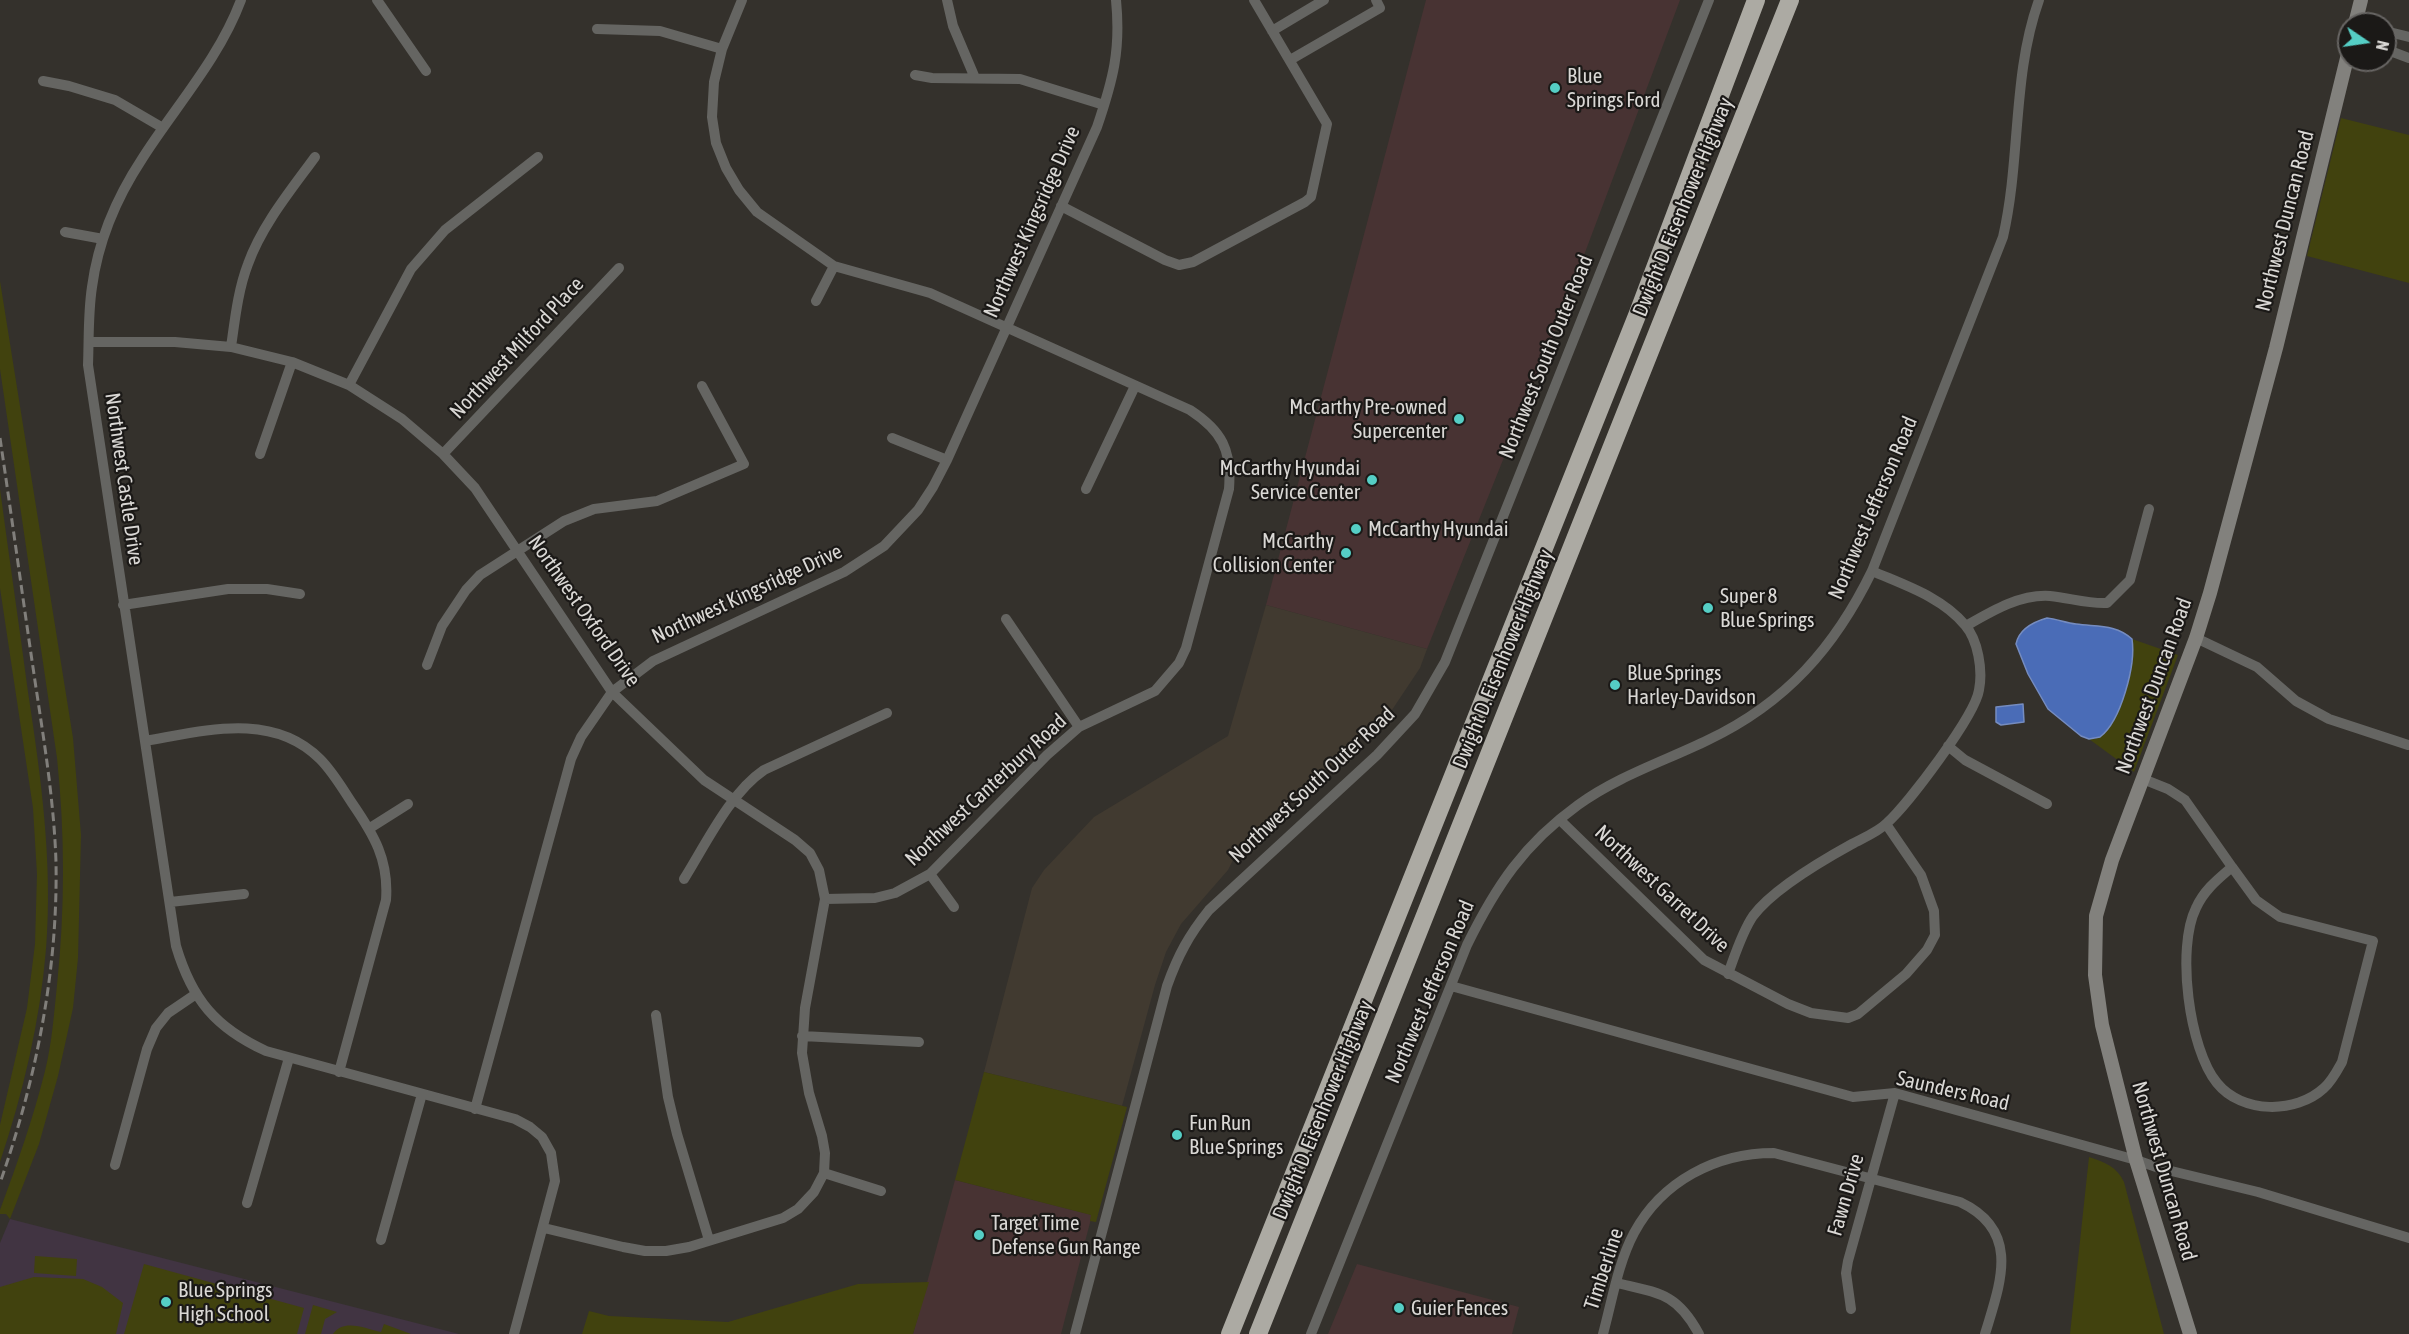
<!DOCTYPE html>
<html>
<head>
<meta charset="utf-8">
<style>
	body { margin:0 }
	#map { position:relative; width:2409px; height:1334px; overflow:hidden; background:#34312c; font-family:"Asap Condensed",sans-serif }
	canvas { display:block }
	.north { position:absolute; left:2337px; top:12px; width:60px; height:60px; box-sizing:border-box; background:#1b1917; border:2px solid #676563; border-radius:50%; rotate:103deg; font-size:16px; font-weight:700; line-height:24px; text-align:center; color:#dad8d5 }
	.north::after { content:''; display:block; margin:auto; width:21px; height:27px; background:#55cec5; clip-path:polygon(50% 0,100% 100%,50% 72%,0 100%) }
</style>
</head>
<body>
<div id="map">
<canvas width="2409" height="1334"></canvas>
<div class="north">N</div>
</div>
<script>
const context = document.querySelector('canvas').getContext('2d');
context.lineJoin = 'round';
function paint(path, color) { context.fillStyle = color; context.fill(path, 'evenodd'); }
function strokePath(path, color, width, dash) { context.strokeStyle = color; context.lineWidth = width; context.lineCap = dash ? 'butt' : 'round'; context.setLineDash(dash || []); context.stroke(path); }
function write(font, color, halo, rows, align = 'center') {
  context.font = font + ' "Asap Condensed",sans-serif'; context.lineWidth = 4.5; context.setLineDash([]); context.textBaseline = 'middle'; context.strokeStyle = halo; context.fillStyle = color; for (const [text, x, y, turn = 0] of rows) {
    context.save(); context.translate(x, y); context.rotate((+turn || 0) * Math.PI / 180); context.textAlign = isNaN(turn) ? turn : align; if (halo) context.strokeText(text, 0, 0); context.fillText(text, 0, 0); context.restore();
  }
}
const commercial = new Path2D(`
	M1426,0H1680L1566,303L1427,649L1266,605Z
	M955,1180L1092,1215L1061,1334H913Z
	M1357,1264L1519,1307L1512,1334H1328Z`);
const built = new Path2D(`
	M1266,605L1427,649L1420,668L1392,710L1239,848L1228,870L1181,924L1166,952L1155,985L1122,1106L984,1072L1032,888L1044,870L1094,817L1228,736Z`);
const education = new Path2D(`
	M10,1219L459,1334H0V1243Z`);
const green = new Path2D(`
	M2341,118L2409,135V283L2307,256Z
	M0,281L73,738L81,835L78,958L73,1008L58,1076L39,1144L10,1219L6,1214H0V1210C17,1164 33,1119 45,1071C52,1043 54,1014 57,985C65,909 65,834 57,758L0,369Z
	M0,489C9,557 19,624 28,692C41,777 53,863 46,949C40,1022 23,1093 0,1162V1125L27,1008L35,944L37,874L33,808L0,588Z
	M2132,639L2178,655L2134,772L2089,739H2095C2116,709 2138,679 2132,639Z
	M984,1072L1127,1107L1096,1222L1090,1221L1091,1215L955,1180Z
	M2089,1157C2105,1162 2117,1167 2124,1182L2164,1334H2070Z
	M35,1256L77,1259L76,1276L34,1273Z
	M144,1264L304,1308L297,1334H124Z
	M34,1277L83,1279L102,1287L123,1303L116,1334H0V1287Z
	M929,1282L913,1334H582L589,1311L609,1316L728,1322L858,1284Z
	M313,1305L337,1312L325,1319L321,1334H305Z
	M384,1324L411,1334H333C344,1318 366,1329 381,1332Z`);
const water = new Path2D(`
	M2047,618C2057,619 2066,623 2076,624C2097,627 2116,624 2132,639C2136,665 2121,721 2100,737L2089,739L2081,736L2048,709L2028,674L2016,644C2019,629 2033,622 2047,618Z
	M2023,704L2024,722L2001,725L1996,722V707Z`);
const street = new Path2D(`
	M241,0C219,59 175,107 142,159C117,197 98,242 92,287C88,313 89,339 88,365L176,946C192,1000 216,1028 266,1051L515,1119L530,1127L542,1137L551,1153L555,1181L514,1334
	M377,0L426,71
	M742,0L722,49L714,82L712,117L716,143L726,168L739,190L757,212L834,266L930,293L1190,410C1222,431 1232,450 1229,489L1186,648L1179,663L1155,691L1079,727L1047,755L930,874L895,893L875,898L825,899
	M947,0L953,26L975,78
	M597,29L660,31L722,49
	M1272,31L1324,0
	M2385,31L2409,37
	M2385,49L2409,58
	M1290,60L1380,8L1376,0
	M915,75L932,78L1020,79L1104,105
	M43,81L69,86L115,100L163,128
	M1061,206L1165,260L1179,265L1193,262L1305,202L1311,197L1327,124L1254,0
	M65,232L103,239
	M816,301L834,266
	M89,342H175L231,347L292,362L349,385L402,419L443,454L475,488L612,692L704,780L795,840L810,853L819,870L825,899L805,1008L802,1053L809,1093L822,1136L825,1153L824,1173L814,1192L798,1209L783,1218L689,1247L666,1251H645L623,1247L544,1228
	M231,347C235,319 238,290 248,264C262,225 291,190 315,157
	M349,385L411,269L445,230L538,157
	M892,438L947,460
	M260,454L292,362
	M443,454L619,268
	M1086,489L1135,386
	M123,605L228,589H267L300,594
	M1006,619L1079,727
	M1966,626C1992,611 2020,594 2050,596C2070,598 2088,604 2107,603L2130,580L2149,509
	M2196,638L2257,667L2296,701L2329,719L2408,745
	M427,665L442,626L466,590L480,575L564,521L594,509L657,501L744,464L702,386
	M145,741C204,731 272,711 320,759C333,772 342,788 352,803C374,835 389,860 386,900L339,1072
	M1948,746L1965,760L2047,804
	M2143,779L2168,789L2185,800L2232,867
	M1560,820L1704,960L1788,1004L1811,1013L1848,1018L1858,1014L1906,974L1927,950L1935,935L1934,911L1921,875L1886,824
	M370,828L408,804
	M2232,867L2256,900L2280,917L2373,941L2342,1062C2337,1071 2332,1081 2324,1088C2296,1114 2242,1114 2217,1083C2189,1049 2176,948 2196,908C2204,890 2218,879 2232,867Z
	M930,874L954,907
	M684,879C706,844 730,793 764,770L887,713
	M170,902L244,894
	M1728,974C1735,955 1742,932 1753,916C1773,889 1823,860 1852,844C1863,838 1878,832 1887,823C1908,804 1975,716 1979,690C1983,670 1978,640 1965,625C1942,597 1904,585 1872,571
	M1451,986L1853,1097L1895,1093L2136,1160L2159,1168L2258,1192L2409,1238
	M656,1015L668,1097L677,1134L709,1240
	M802,1036L919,1042
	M475,1109L571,759L581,737L612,692L653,661L844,572L884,546L918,510L933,487L947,460L1097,127C1113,80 1121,50 1116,0
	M115,1165L147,1049L156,1028L168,1013L196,994
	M824,1173L881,1191
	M247,1203L289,1058
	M381,1240L422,1094
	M1617,1283C1659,1293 1677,1293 1699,1334
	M1851,1309L1846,1273L1848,1261L1895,1093
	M1075,1334L1167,986C1178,955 1189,935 1209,910L1377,755L1415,714L1445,662L1709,0
	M1311,1334L1467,945C1496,886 1524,844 1578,805C1618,776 1665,761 1708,740C1786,703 1835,647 1872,571L2003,237C2021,159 2012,75 2039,0
	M1603,1334C1612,1301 1618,1263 1634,1233C1662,1181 1716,1153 1774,1153L1960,1202C2022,1231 2000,1284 1985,1334`);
const secondary = new Path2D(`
	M2355,24L2361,0
	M2190,1334L2136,1160L2102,1025L2095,975L2096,916L2112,860L2196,638L2210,593L2276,348L2349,50`);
const highway = new Path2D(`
	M1230,1334L1638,313L1756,0
	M1258,1334L1790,0`);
const rail = new Path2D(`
	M0,438C12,519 23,600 35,681C44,741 54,801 56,862C58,971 36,1080 0,1183`);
const markers = [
	[1555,88,6,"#55cec5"],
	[1459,419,6,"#55cec5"],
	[1372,480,6,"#55cec5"],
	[1356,529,6,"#55cec5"],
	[1346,553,6,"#55cec5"],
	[1708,608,6,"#55cec5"],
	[1615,685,6,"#55cec5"],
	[1177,1135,6,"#55cec5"],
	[979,1235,6,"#55cec5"],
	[166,1302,6,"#55cec5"],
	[1399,1308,6,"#55cec5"]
];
const poiNames = [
	["Blue",1567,76],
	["Springs Ford",1567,100],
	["McCarthy Pre-owned",1447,407,"right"],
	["Supercenter",1447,431,"right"],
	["McCarthy Hyundai",1360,468,"right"],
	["Service Center",1360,492,"right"],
	["McCarthy Hyundai",1368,529],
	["McCarthy",1334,541,"right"],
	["Collision Center",1334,565,"right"],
	["Super 8",1720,596],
	["Blue Springs",1720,620],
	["Blue Springs",1627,673],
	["Harley-Davidson",1627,697],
	["Fun Run",1189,1123],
	["Blue Springs",1189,1147],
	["Target Time",991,1223],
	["Defense Gun Range",991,1247],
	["Blue Springs",178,1290],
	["High School",178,1314],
	["Guier Fences",1411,1308]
];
const streetNames = [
	["Dwight D. Eisenhower Highway",1683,207,-68],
	["Northwest Duncan Road",2285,221,-76],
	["Northwest Kingsridge Drive",1032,222,-66],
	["Northwest Milford Place",517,348,-47],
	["Northwest South Outer Road",1546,357,-68],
	["Northwest Castle Drive",124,479,82],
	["Northwest Jefferson Road",1873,508,-67],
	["Northwest Kingsridge Drive",747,594,-25],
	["Northwest Oxford Drive",584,611,55],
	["Dwight D. Eisenhower Highway",1503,659,-68],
	["Northwest Duncan Road",2154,686,-70],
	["Northwest South Outer Road",1312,785,-43],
	["Northwest Canterbury Road",986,790,-43],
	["Northwest Garret Drive",1662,889,43],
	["Northwest Jefferson Road",1430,992,-67],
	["Saunders Road",1953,1091,13],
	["Dwight D. Eisenhower Highway",1323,1110,-68],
	["Northwest Duncan Road",2164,1171,74],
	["Fawn Drive",1846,1195,-74],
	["Timberline",1604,1269,-72]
];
paint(commercial, '#483333');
paint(built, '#413a30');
paint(education, '#413442');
paint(green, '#41420e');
paint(water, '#4a6cb7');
strokePath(water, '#758cc0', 1.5);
strokePath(street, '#656562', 10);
strokePath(secondary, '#82817d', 14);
strokePath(highway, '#acaaa3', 18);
strokePath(rail, '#817f7b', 3, [9, 4.5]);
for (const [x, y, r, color] of markers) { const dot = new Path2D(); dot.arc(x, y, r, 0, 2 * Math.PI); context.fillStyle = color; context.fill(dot); strokePath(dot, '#1b1917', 2); }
write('21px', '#dad8d5', '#1b1917', poiNames, 'left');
write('21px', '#dad8d5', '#1b1917', streetNames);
</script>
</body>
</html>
